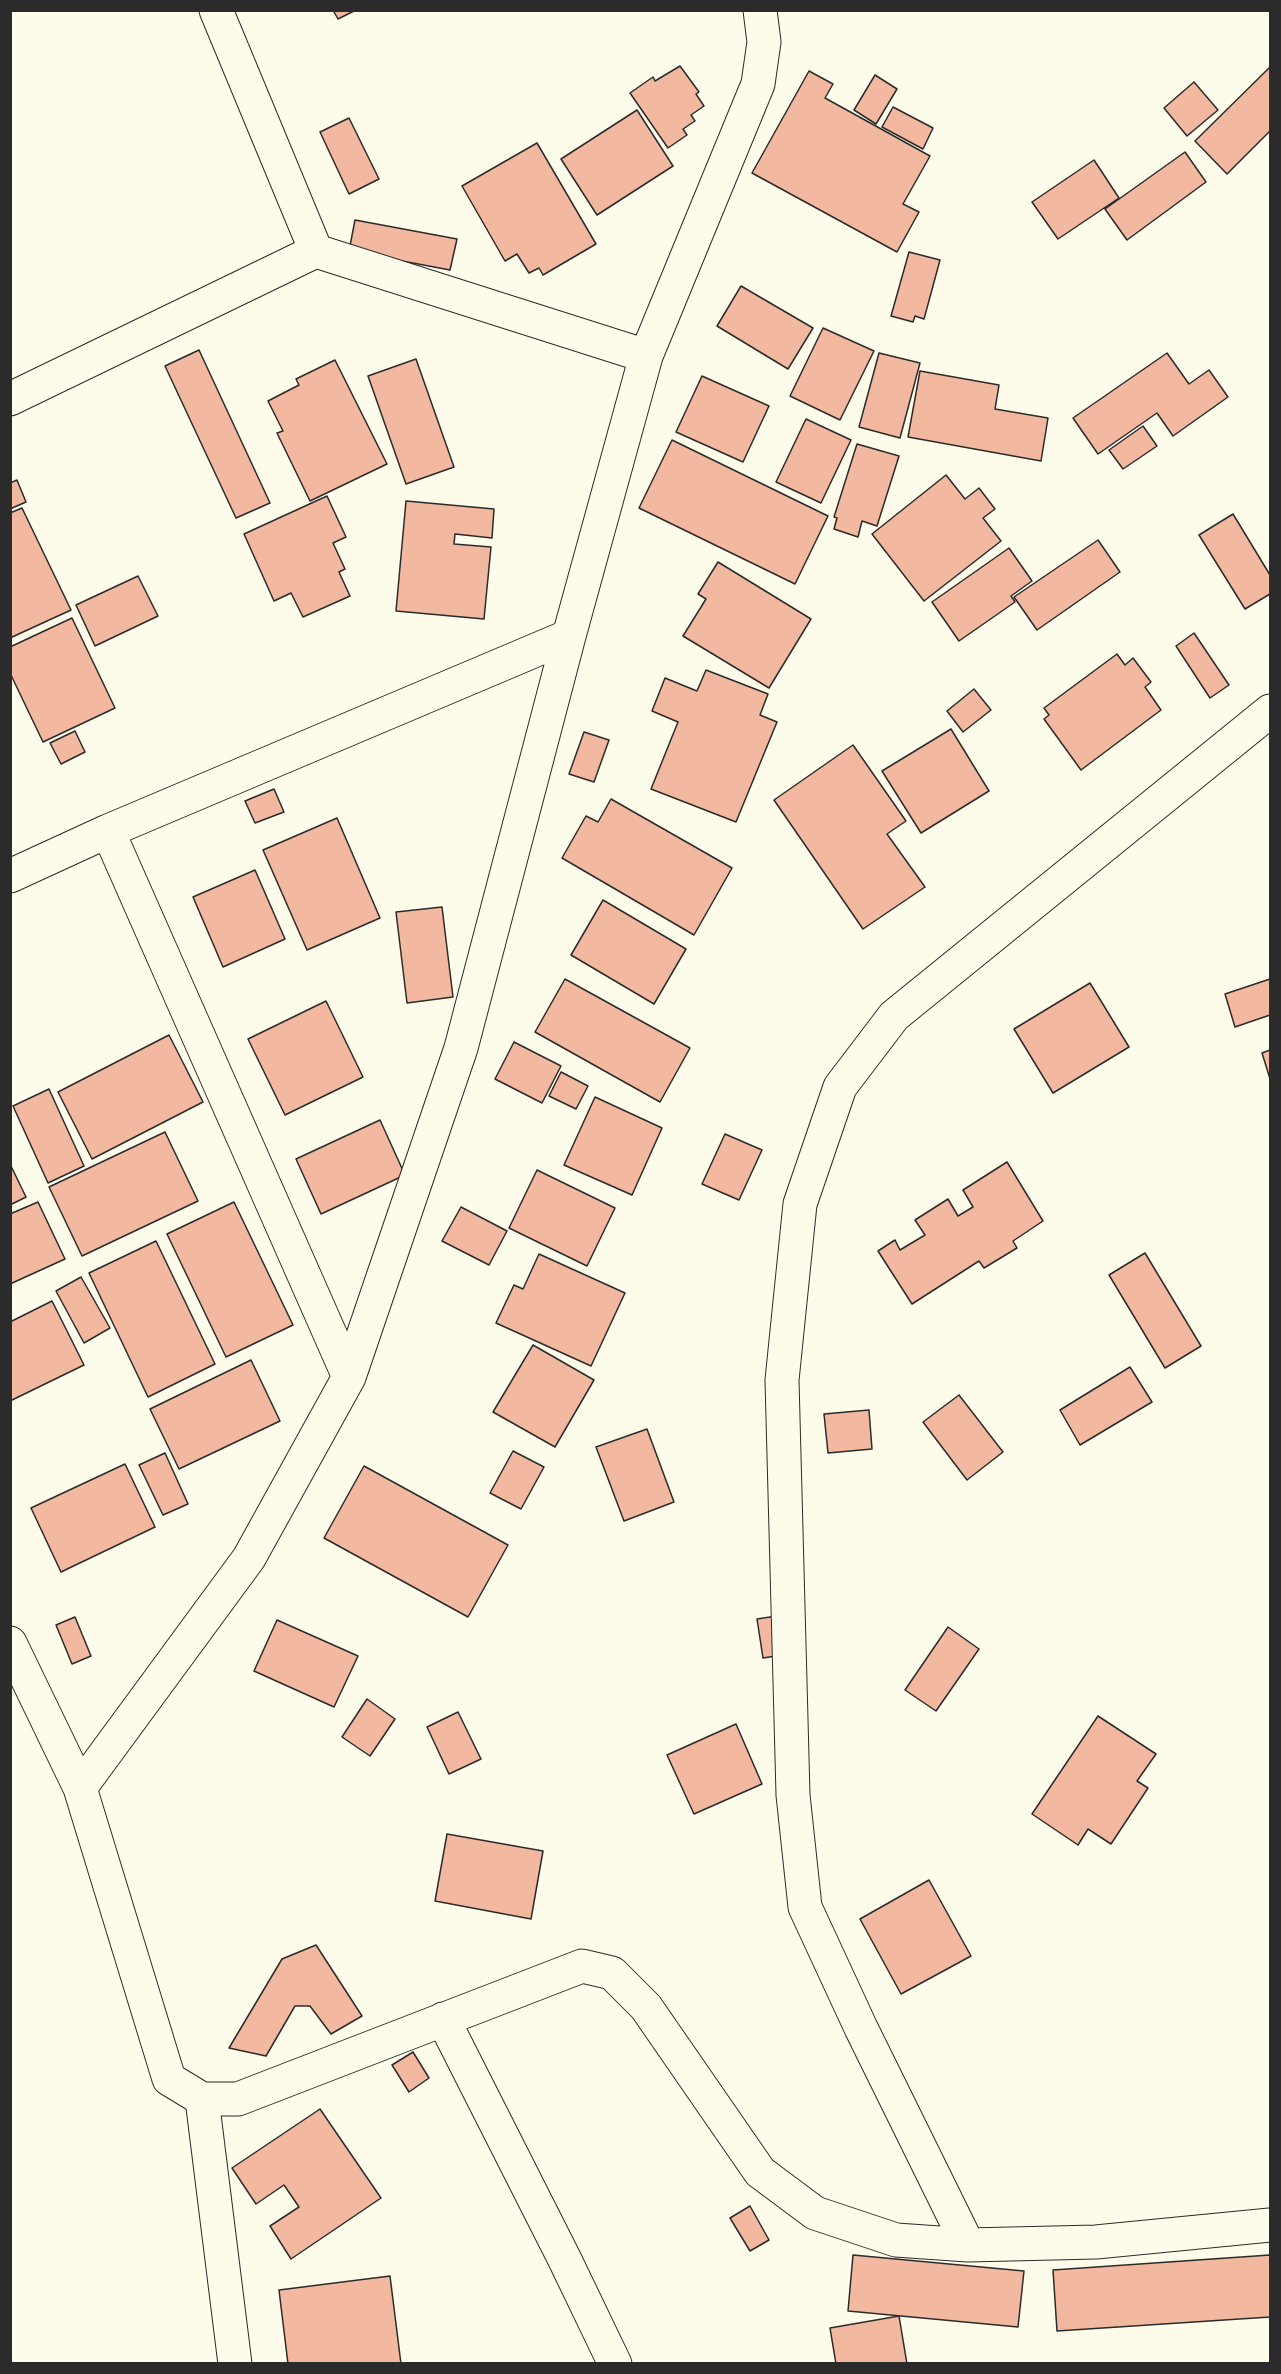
<!DOCTYPE html>
<html>
<head>
<meta charset="utf-8">
<style>
	body { margin:0 }
	#map { position:relative; width:1281px; height:2374px; overflow:hidden; background:#fdfbea; font-family:"Golos Text",sans-serif }
	canvas { display:block }
	.frame { position:absolute; inset:0; border:12px solid #2b2b2b; pointer-events:none }
</style>
</head>
<body>
<div id="map">
<canvas width="1281" height="2374"></canvas>
<div class="frame"></div>
</div>
<script>
const context = document.querySelector('canvas').getContext('2d');
context.lineJoin = 'round';
function paint(path, color) { context.fillStyle = color; context.fill(path, 'evenodd'); }
function strokePath(path, color, width, dash) { context.strokeStyle = color; context.lineWidth = width; context.lineCap = dash ? 'butt' : 'round'; context.setLineDash(dash || []); context.stroke(path); }
const building = new Path2D(`
	M333,10H356L338,19Z
	M680,66L699,92L696,94L704,106L691,115L695,121L683,129L687,135L668,148L630,93L653,77L655,81Z
	M1270,67V131L1227,174L1195,141Z
	M809,71L833,84L825,98L930,156L903,204L919,212L897,252L752,173Z
	M875,75L897,89L876,124L854,110Z
	M1194,82L1218,110L1187,136L1164,108Z
	M893,107L933,128L923,149L882,127Z
	M637,110L673,166L597,215L561,159Z
	M349,118L379,179L349,194L320,132Z
	M537,143L596,244L543,275L539,268L529,273L517,254L505,261L462,186Z
	M1185,152L1206,182L1127,240L1105,209Z
	M1094,160L1119,198L1058,239L1032,202Z
	M355,220L457,239L450,270L349,251Z
	M909,252L940,260L924,319L915,316L913,322L891,316Z
	M741,286L813,328L788,369L717,326Z
	M823,328L874,351L840,420L790,396Z
	M199,350L270,503L236,518L165,366Z
	M879,353L920,363L900,438L859,427Z
	M1167,353L1189,384L1209,370L1228,397L1173,436L1157,413L1098,454L1073,418Z
	M416,359L454,467L406,484L368,376Z
	M335,360L387,464L310,501L277,433L283,431L268,401L299,385L296,379Z
	M920,371L999,385L995,409L1048,418L1041,461L908,437Z
	M702,376L769,406L743,462L676,432Z
	M806,419L851,440L821,503L776,482Z
	M1143,426L1157,446L1123,469L1109,450Z
	M672,440L828,516L795,584L639,508Z
	M857,444L899,456L877,526L862,521L858,537L834,529L837,518L834,517Z
	M946,475L965,499L979,488L995,509L983,518L1001,541L924,601L872,534Z
	M17,480L26,502L10,509V483Z
	M327,496L346,537L333,543L345,569L339,572L350,596L303,617L291,593L274,601L244,534Z
	M406,501L494,509L492,538L455,534L454,544L491,547L484,619L396,611Z
	M22,508L71,610L10,638V513Z
	M1233,514L1270,575V594L1245,609L1199,535Z
	M1098,540L1120,572L1037,630L1014,597Z
	M1009,548L1032,581L1011,596L1015,602L959,641L932,602Z
	M718,562L811,619L769,688L683,636L706,599L698,594Z
	M138,576L158,616L95,646L76,605Z
	M72,618L115,708L43,742L10,673V647Z
	M1194,633L1229,685L1210,698L1176,646Z
	M1117,654L1125,665L1133,658L1151,682L1145,687L1161,710L1081,770L1044,719L1049,715L1044,708Z
	M706,670L768,694L760,715L777,722L736,822L651,789L678,722L652,711L665,678L697,691Z
	M974,689L991,710L963,732L947,711Z
	M951,729L989,791L921,833L882,771Z
	M75,731L85,752L61,764L50,743Z
	M584,732L609,740L594,782L569,774Z
	M853,745L906,821L887,834L925,887L863,929L774,800Z
	M274,789L284,812L255,823L245,801Z
	M611,799L732,868L694,935L562,858L586,816L598,822Z
	M337,818L380,918L307,950L263,850Z
	M255,870L285,939L223,967L193,897Z
	M603,900L686,949L654,1004L571,955Z
	M442,907L453,997L407,1003L396,912Z
	M565,979L690,1048L660,1102L535,1032Z
	M1270,979V1015L1235,1027L1225,994Z
	M1090,983L1129,1047L1053,1093L1014,1029Z
	M326,1001L363,1077L285,1115L248,1039Z
	M169,1035L203,1102L92,1159L58,1092Z
	M514,1042L561,1066L542,1103L495,1079Z
	M1270,1050V1079L1262,1053Z
	M561,1072L588,1086L576,1109L549,1096Z
	M49,1089L84,1166L48,1183L13,1106Z
	M595,1097L662,1128L632,1195L564,1165Z
	M380,1120L405,1175L321,1214L296,1159Z
	M165,1132L198,1201L82,1256L49,1187Z
	M725,1134L762,1150L739,1200L702,1184Z
	M1007,1162L1043,1221L1013,1241L1017,1248L984,1268L979,1261L912,1304L878,1251L895,1240L900,1250L925,1235L915,1220L948,1199L958,1216L973,1207L963,1190Z
	M10,1164L26,1197L10,1205Z
	M537,1170L615,1208L587,1266L509,1228Z
	M38,1202L65,1259L10,1284V1214Z
	M234,1202L293,1325L226,1357L167,1234Z
	M461,1207L507,1231L489,1265L442,1241Z
	M156,1241L215,1364L148,1397L89,1273Z
	M1145,1253L1201,1346L1165,1368L1109,1275Z
	M539,1254L625,1293L591,1366L496,1323L514,1285L523,1289Z
	M81,1277L110,1328L84,1343L56,1291Z
	M52,1301L84,1365L10,1401V1322Z
	M533,1345L594,1380L555,1447L493,1412Z
	M251,1360L280,1421L179,1469L150,1409Z
	M1130,1367L1152,1402L1080,1445L1060,1410Z
	M959,1395L1003,1452L967,1480L923,1422Z
	M869,1410L872,1449L828,1453L824,1414Z
	M647,1429L674,1502L624,1521L596,1447Z
	M513,1451L544,1467L521,1509L490,1493Z
	M165,1453L188,1504L163,1515L139,1465Z
	M125,1464L155,1527L61,1572L31,1508Z
	M364,1466L508,1545L468,1617L324,1538Z
	M783,1615L789,1654L763,1658L757,1619Z
	M75,1617L91,1656L72,1664L56,1625Z
	M277,1620L358,1656L334,1707L254,1671Z
	M948,1627L979,1649L936,1711L905,1690Z
	M367,1699L395,1719L370,1756L342,1737Z
	M458,1712L481,1759L449,1774L427,1727Z
	M1098,1716L1156,1754L1137,1781L1148,1788L1111,1844L1088,1829L1078,1845L1032,1814Z
	M736,1724L762,1784L694,1814L667,1755Z
	M447,1834L543,1851L531,1919L435,1901Z
	M929,1880L971,1956L901,1994L860,1919Z
	M316,1945L362,2016L331,2034L310,2006H295L266,2056L229,2048L282,1959Z
	M413,2052L429,2078L409,2092L392,2065Z
	M320,2109L381,2198L291,2259L270,2226L299,2207L284,2185L256,2204L232,2168Z
	M750,2206L769,2240L750,2251L730,2218Z
	M853,2255L1024,2271L1018,2327L848,2311Z
	M1270,2255V2317L1057,2331L1053,2270Z
	M390,2276L401,2364H288L279,2290Z
	M899,2316L907,2364H836L830,2328Z`);
const minor = new Path2D(`
	M216,10L316,251
	M10,399L316,251L646,356
	M108,831L349,1377
	M10,876L108,831L569,636
	M10,1643L80,1788L169,2079L202,2099H238L582,1966L612,1973L646,2007L760,2172L815,2213L896,2240L968,2245L1096,2242L1270,2225
	M80,1788L249,1558L349,1377L461,1048L569,636L646,356L758,84L764,42L760,10
	M443,2019L565,2260L615,2364
	M202,2099L235,2364
	M968,2245L861,2028L805,1907L793,1795L782,1380L800,1204L840,1087L894,1016L1270,711`);
paint(building, '#f2b8a0');
strokePath(building, '#2b2b2b', 1.5);
strokePath(minor, '#2b2b2b', 35);
strokePath(minor, '#fdfbea', 33);
</script>
</body>
</html>
